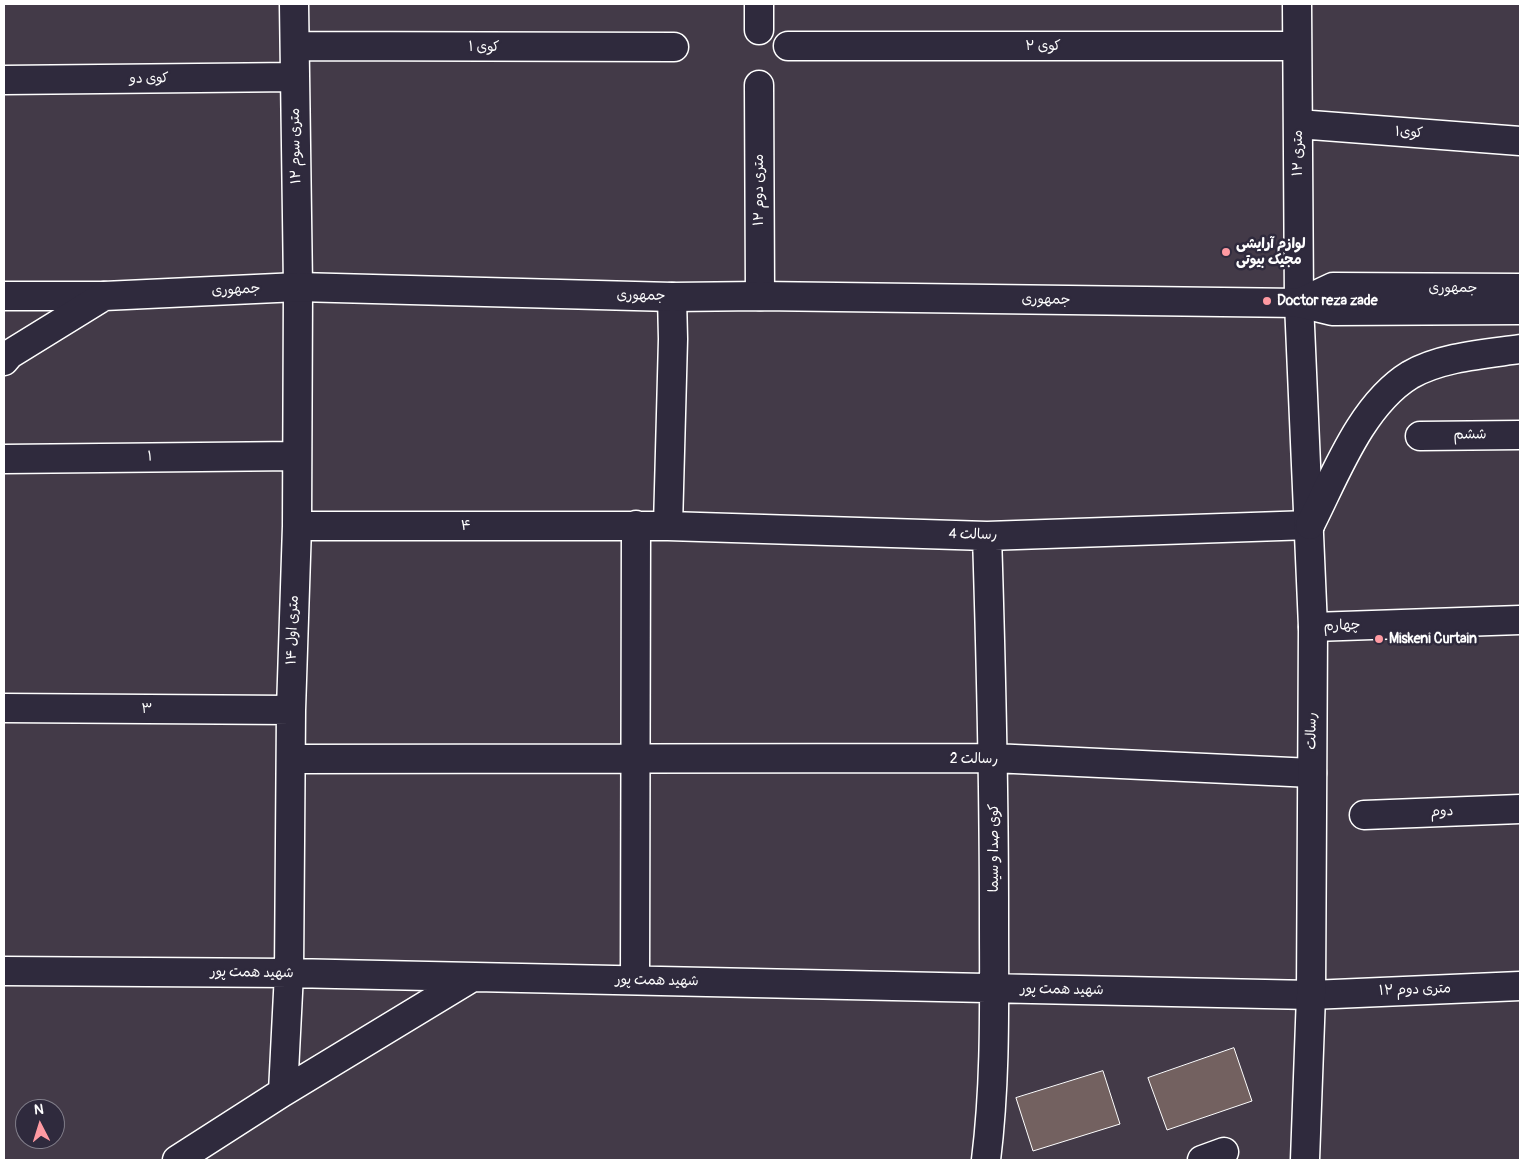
<!DOCTYPE html>
<html>
<head>
<meta charset="utf-8">
<style>
	body { margin:0 }
	#map { position:relative; width:1524px; height:1164px; overflow:hidden; background:#433a48; font-family:Pangolin,sans-serif }
	canvas { display:block }
	.frame { position:absolute; inset:0; border:5px solid #fff; pointer-events:none }
	.north { position:absolute; left:15px; top:1099px; width:50px; height:50px; box-sizing:border-box; background:#2f2a3d; border:1px solid #827f8b; border-radius:50%; rotate:355deg; font-size:14px; font-weight:700; line-height:20px; text-align:center; color:#fff }
	.north::after { content:''; display:block; margin:auto; width:18px; height:22px; background:#ff9aa2; clip-path:polygon(50% 0,100% 100%,50% 72%,0 100%) }
</style>
</head>
<body>
<div id="map">
<canvas width="1524" height="1164"></canvas>
<div class="frame"></div>
<div class="north">N</div>
</div>
<script>
const context = document.querySelector('canvas').getContext('2d');
context.lineJoin = 'round';
function paint(path, color) { context.fillStyle = color; context.fill(path, 'evenodd'); }
function strokePath(path, color, width, dash) { context.strokeStyle = color; context.lineWidth = width; context.lineCap = dash ? 'butt' : 'round'; context.setLineDash(dash || []); context.stroke(path); }
function write(font, color, halo, rows, align = 'center') {
  context.font = font + ' Pangolin,"Playpen Sans Arabic",sans-serif'; context.lineWidth = 5; context.setLineDash([]); context.textBaseline = 'middle'; context.strokeStyle = halo; context.fillStyle = color; for (const [text, x, y, turn = 0] of rows) {
    context.save(); context.translate(x, y); context.rotate((+turn || 0) * Math.PI / 180); context.textAlign = isNaN(turn) ? turn : align; if (halo) context.strokeText(text, 0, 0); context.fillText(text, 0, 0); context.restore();
  }
}
const building = new Path2D(`
	M1234,1048L1252,1101L1167,1130L1148,1078Z
	M1103,1071L1120,1124L1033,1151L1016,1098Z`);
const minor = new Path2D(`
	M1297,4L1299,303
	M759,30V4
	M295,46L674,47
	M788,46H1297
	M4,80L295,77
	M759,85L760,296
	M1298,124L1520,141
	M4,296H104
	M1420,436L1520,435
	M4,459L297,456
	M297,526H668L987,536L1310,525
	M668,526L673,339L672,297
	M1313,627L1520,620
	M4,708L291,710
	M292,759L993,758L1312,773
	M1364,815L1520,809
	M4,971L289,973L1311,995L1520,986
	M635,980L636,525
	M283,1092L289,973L291,710L297,526L298,287L294,4
	M177,1160L283,1092L471,978
	M986,1160C996,1080 994,999 994,918C994,791 991,663 987,536
	M1202,1160L1224,1152`);
const tertiary = new Path2D(`
	M1299,303L1313,627L1311,995L1305,1160`);
const secondary = new Path2D(`
	M1299,303L1333,287L1520,288
	M4,361L10,354L104,296L298,287L672,297L760,296L1299,303L1332,311L1520,310
	M1310,525C1335,476 1361,405 1410,375C1441,357 1485,354 1520,349`);
const markers = [
	[1226,252,5,"#ff9aa2"],
	[1267,301,5,"#ff9aa2"],
	[1379,639,5,"#ff9aa2"]
];
const streetNames = [
	["کوی ۲",1043,46],
	["کوی ۱",484,47],
	["کوی دو",149,79,-1],
	["کوی۱",1409,133,4],
	["۱۲ متری سوم",296,146,-91],
	["۱۲ متری",1298,153,-90],
	["۱۲ متری دوم",759,190,-90],
	["جمهوری",1453,288],
	["جمهوری",236,290,-3],
	["جمهوری",641,296,1],
	["جمهوری",1046,300,1],
	["ششم",1470,435,-1],
	["۱",150,457,-1],
	["۴",466,526],
	["رسالت 4",973,535,1],
	["چهارم",1342,626,-2],
	["۱۴ متری اول",293,630,-88],
	["۳",147,709],
	["رسالت",1312,731,-89],
	["رسالت 2",974,759],
	["دوم",1442,812,-2],
	["کوی صدا و سیما",994,848,-90],
	["شهید همت پور",252,973,1],
	["شهید همت پور",657,981,1],
	["شهید همت پور",1062,990,1],
	["۱۲ متری دوم",1415,990,-2]
];
const poiNames = [
	["لوازم آرایشی",1236,244],
	["مجیک بیوتی",1236,260],
	["Doctor reza zade",1277,301],
	["Miskeni Curtain",1389,639]
];
paint(building, '#736160');
strokePath(building, '#fff', 1);
strokePath(minor, '#fff', 31);
strokePath(tertiary, '#fff', 31);
strokePath(secondary, '#fff', 31);
strokePath(minor, '#2f2a3d', 28);
strokePath(tertiary, '#2f2a3d', 28);
strokePath(secondary, '#2f2a3d', 28);
for (const [x, y, r, color] of markers) { const dot = new Path2D(); dot.arc(x, y, r, 0, 2 * Math.PI); context.fillStyle = color; context.fill(dot); strokePath(dot, '#2f2a3d', 2); }
write('14px', '#fff', '#2f2a3d', streetNames);
write('bold 14px', '#fff', '#2f2a3d', poiNames, 'left');
</script>
</body>
</html>
